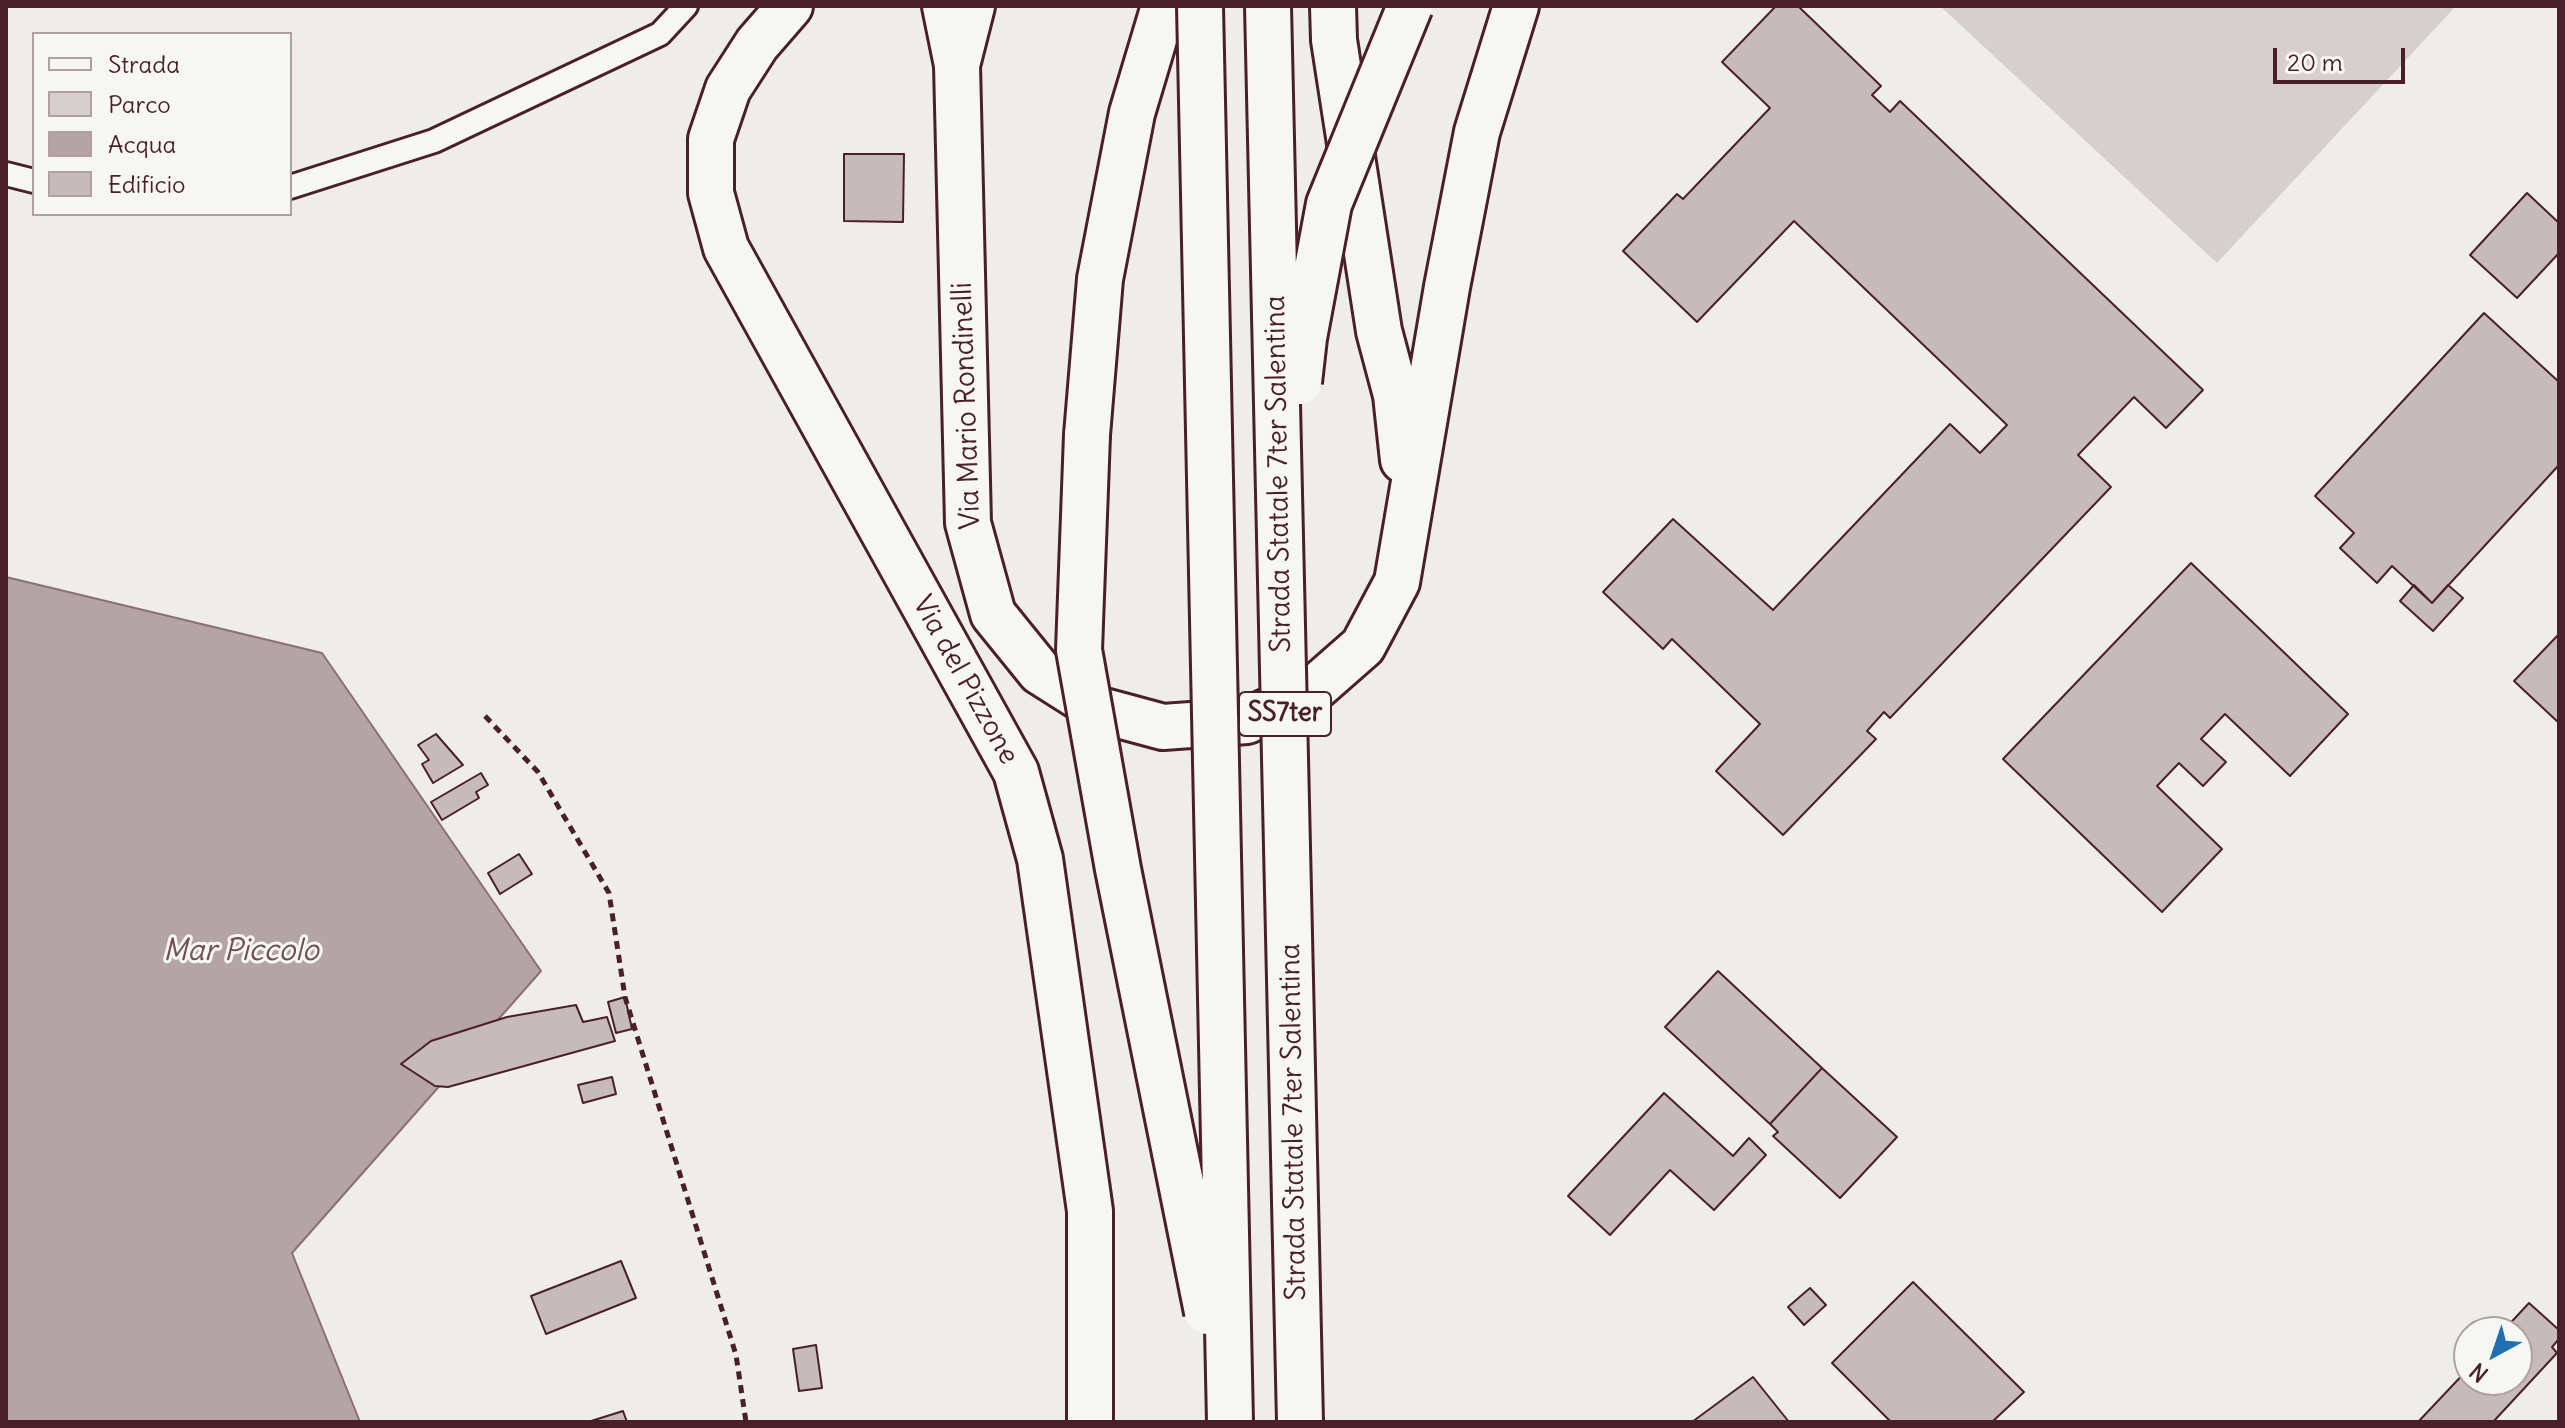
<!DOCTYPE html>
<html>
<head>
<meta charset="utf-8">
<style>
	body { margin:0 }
	#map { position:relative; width:2565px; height:1428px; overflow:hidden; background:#efedea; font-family:Delius,sans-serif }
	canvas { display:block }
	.frame { position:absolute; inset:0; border:8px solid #4a1f2b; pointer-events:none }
	.legend { position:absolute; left:32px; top:32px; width:260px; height:184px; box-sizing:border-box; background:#f6f6f2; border:2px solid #b1a0a2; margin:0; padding:10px 14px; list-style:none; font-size:24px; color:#4a1f2b }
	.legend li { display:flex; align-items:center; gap:16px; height:40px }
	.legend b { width:40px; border:2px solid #b1a0a2 }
	.north { position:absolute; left:2453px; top:1316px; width:80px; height:80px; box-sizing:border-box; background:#f6f6f2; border:2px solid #b1a0a2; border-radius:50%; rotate:220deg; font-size:22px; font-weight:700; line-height:32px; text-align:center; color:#4a1f2b }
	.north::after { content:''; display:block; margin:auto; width:28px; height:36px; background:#1f6fb2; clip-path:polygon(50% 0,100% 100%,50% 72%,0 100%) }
	.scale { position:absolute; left:2273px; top:48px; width:132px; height:36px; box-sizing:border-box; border:4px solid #4a1f2b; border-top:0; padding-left:10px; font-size:24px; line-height:28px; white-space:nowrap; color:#4a1f2b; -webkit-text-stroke:6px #f6f6f2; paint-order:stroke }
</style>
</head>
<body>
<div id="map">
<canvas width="2565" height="1428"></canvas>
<div class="frame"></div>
<ul class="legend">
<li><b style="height:10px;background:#f6f6f2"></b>Strada</li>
<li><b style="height:22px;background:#d7cfce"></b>Parco</li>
<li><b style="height:22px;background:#b4a4a5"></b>Acqua</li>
<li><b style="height:22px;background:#c6babb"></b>Edificio</li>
</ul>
<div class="north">N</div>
<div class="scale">20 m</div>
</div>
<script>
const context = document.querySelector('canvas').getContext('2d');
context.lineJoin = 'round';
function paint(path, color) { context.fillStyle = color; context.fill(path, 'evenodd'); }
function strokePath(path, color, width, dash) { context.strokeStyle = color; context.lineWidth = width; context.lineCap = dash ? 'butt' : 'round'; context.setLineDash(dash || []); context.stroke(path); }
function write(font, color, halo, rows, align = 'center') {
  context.font = font + ' Delius,sans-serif'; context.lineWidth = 6; context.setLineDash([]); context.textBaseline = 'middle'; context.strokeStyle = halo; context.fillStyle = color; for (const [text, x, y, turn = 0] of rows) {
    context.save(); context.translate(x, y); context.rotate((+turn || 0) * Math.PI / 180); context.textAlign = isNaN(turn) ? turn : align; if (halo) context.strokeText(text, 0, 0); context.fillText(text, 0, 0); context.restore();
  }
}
const green = new Path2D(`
	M1940,6H2456L2217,263Z`);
const water = new Path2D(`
	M6,577L322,653L541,971L292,1253L360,1422H6Z`);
const building = new Path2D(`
	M1776,6H1798L1881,86L1872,95L1890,112L1900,101L2203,390L2166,428L2134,397L2078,455L2111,487L1890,718L1884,712L1867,731L1876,739L1783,835L1716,771L1760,724L1672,639L1663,649L1603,592L1673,519L1773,610L1950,424L1980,453L2007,425L1794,221L1697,322L1623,251L1677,194L1683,199L1770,108L1722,62Z
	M844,154H904L903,222L844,221Z
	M2527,193L2559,223V253L2517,298L2470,255Z
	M2484,313L2559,382V465L2432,603L2392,566L2377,583L2340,548L2354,533L2315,496Z
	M2191,563L2348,714L2290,776L2225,714L2201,739L2226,762L2203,786L2179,763L2157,786L2222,849L2162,912L2003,759Z
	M2414,585L2432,603L2448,585L2463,598L2433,631L2400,601Z
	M2559,634V723L2514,681Z
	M436,734L463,765L433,783L422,764L429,760L418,745Z
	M481,773L488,785L476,792L479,798L442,820L431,802Z
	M519,854L532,874L500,894L488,873Z
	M1718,971L1822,1068L1770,1124L1665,1027Z
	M625,997L632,1029L616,1033L608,1002Z
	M576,1005L583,1022L607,1017L615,1041L448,1087L435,1086L401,1064L431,1041L507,1017Z
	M1822,1068L1897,1137L1840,1198L1773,1136L1778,1132L1770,1124Z
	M612,1077L616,1094L583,1103L578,1085Z
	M1664,1093L1733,1156L1749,1138L1766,1155L1714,1210L1670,1170L1610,1235L1568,1196Z
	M621,1261L636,1298L546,1334L531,1296Z
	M1913,1282L2024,1392L1992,1422H1891L1832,1363Z
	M1810,1288L1826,1305L1804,1325L1788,1307Z
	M2529,1303L2559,1330V1339L2552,1347L2557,1353L2493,1422H2418L2469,1368V1380H2517V1332H2502Z
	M816,1345L822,1388L799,1391L793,1349Z
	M1753,1377L1789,1422H1692Z
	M623,1411L627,1422H588Z`);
const path = new Path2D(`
	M485,716L538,772L609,893L625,997L736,1355L746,1422`);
const lane = new Path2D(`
	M6,174L34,181
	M290,187L434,141L660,34L686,6`);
const street = new Path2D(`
	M790,6L757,44L728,89L711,139V193L726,248L1016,772L1040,859L1090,1211V1422
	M945,6L957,65`);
const secondary = new Path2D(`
	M972,6L957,65L968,523L993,614L1040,672L1100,710L1163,727L1247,721L1314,689L1363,646L1397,582L1447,287L1477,132L1516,6
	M1333,6L1334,40L1379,331L1396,395L1403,460`);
const highway = new Path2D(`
	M1087,435L1100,279L1132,113L1164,6`);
const highwayBridge = new Path2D(`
	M1200,6L1230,1422
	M1268,6L1300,1422
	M1299,382L1304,338L1329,204L1410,6
	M1087,435L1079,650L1118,869L1207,1312`);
const shields = [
	[1285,714,92]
];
const shieldNames = [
	["SS7ter",1285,714]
];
const streetNames = [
	["Via Mario Rondinelli",967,406,-92],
	["Strada Statale 7ter Salentina",1279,474,-91],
	["Via del Pizzone",965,680,61],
	["Strada Statale 7ter Salentina",1294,1122,-91]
];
const waterNames = [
	["Mar Piccolo",241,951]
];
paint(green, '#d7cfce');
paint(water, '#b4a4a5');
strokePath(water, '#8a6f74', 2);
paint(building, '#c6babb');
strokePath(building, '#4a1f2b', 2);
strokePath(lane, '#4a1f2b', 28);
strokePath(street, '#4a1f2b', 50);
strokePath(secondary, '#4a1f2b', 50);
strokePath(highway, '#4a1f2b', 50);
strokePath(path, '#4a1f2b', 5, [8, 6]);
strokePath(lane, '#f6f6f2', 22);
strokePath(street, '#f6f6f2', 44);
strokePath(secondary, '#f6f6f2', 44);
strokePath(highway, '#f6f6f2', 44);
strokePath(highwayBridge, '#4a1f2b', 50, []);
strokePath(highwayBridge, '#f6f6f2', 44);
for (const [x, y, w] of shields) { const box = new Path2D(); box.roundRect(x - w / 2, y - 22, w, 44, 6); context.fillStyle = '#f6f6f2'; context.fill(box); strokePath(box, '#4a1f2b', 2); }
write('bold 26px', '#4a1f2b', null, shieldNames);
write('28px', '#4a1f2b', '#f6f6f2', streetNames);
write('italic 30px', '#6f4e56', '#f6f6f2', waterNames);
</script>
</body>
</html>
